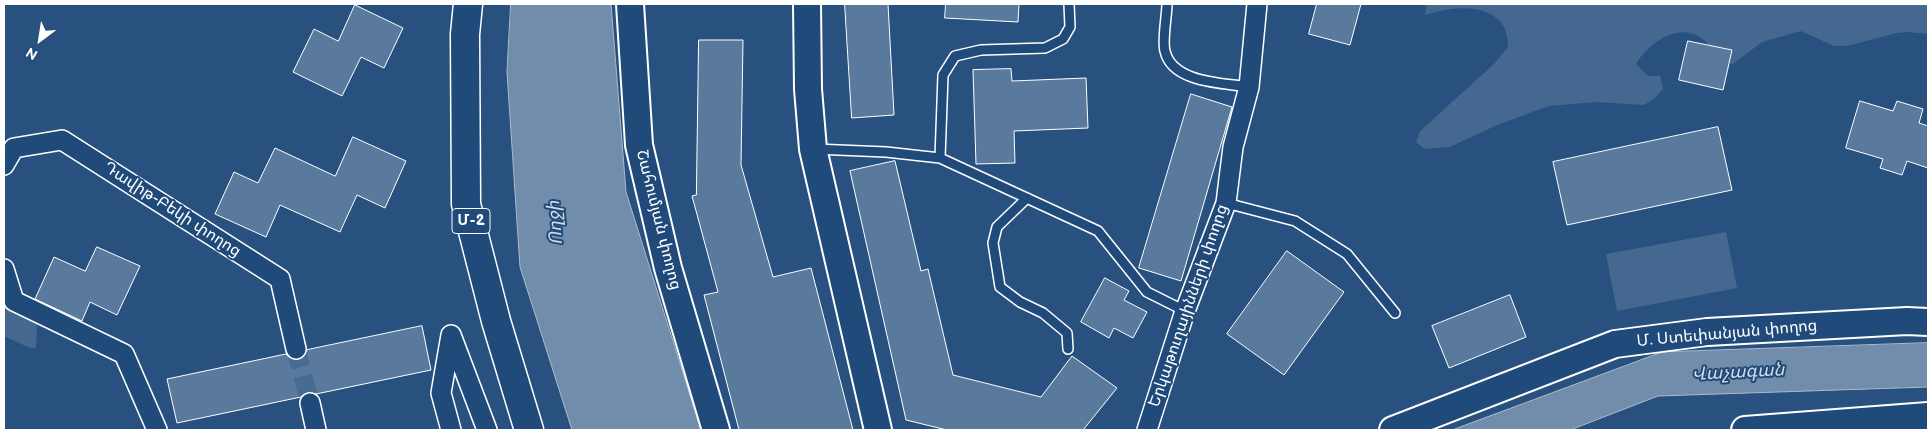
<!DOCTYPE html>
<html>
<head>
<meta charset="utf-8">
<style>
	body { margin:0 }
	#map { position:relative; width:1932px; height:434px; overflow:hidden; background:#28517f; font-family:"Balsamiq Sans",sans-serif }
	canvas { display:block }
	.frame { position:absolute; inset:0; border:5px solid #fff; pointer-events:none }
	.north { position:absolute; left:15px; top:15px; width:50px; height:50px; -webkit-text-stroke:4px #1f4a7a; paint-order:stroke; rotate:211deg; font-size:14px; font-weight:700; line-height:20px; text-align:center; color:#fff }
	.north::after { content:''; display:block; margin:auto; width:18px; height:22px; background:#fff; clip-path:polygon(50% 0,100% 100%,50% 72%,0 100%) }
</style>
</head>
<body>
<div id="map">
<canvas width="1932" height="434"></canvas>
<div class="frame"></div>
<div class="north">N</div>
</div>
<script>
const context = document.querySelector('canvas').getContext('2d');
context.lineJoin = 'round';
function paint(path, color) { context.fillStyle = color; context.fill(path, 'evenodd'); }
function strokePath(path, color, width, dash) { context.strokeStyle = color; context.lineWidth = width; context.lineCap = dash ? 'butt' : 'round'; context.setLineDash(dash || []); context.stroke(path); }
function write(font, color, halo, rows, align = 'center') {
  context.font = font + ' "Balsamiq Sans","Noto Sans Armenian",sans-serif'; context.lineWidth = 4; context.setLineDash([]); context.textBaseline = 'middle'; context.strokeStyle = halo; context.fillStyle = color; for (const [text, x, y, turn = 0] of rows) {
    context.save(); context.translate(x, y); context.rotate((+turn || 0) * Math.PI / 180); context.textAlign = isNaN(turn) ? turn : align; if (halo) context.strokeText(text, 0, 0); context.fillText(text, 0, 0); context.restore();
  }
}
const green = new Path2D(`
	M1427,4H1928V34L1908,32L1897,33L1847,46H1834L1801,31L1762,42L1733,64C1710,58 1717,52 1704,40C1680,20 1649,43 1636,64L1648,76H1660L1663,89L1655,98L1644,105L1596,102L1549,106L1497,125L1450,147L1425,149L1416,142L1420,131L1494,64L1508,47C1508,40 1507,31 1502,24C1486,2 1448,7 1425,15Z
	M1726,232L1737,288L1617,311L1606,254Z
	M18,307L39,313L37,327L36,348H30L4,336V308Z`);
const water = new Path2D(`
	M511,4H611L626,192L701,430H572L520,267L507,72Z
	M1928,343V387L1658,396L1570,430H1452L1662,352Z`);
const building = new Path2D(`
	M845,4H888L894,115L852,118Z
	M946,4H1019L1018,22L945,18Z
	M1317,4H1361L1350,45L1309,34Z
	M355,5L403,28L384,68L361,57L342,96L293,72L314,29L338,41Z
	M699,40H743L741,165L773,277L811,268L853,430H739L704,295L718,292L692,196L696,195Z
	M1688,41L1732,50L1723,90L1679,80Z
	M1011,69L1012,81L1086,78L1088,128L1014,131L1015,163L976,164L973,70Z
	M1191,94L1232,107L1181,281L1139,268Z
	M1860,101L1893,111L1897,101L1923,109L1919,123L1928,126V168L1907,161L1902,175L1880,168L1883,159L1846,148Z
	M1718,127L1732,190L1567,225L1553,162Z
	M353,137L406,161L385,208L357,195L340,232L280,205L266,237L215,214L234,172L258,183L275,148L335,176Z
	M895,161L921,271L928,269L953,375L1041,397L1072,356L1117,388L1083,430H947L906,420L850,171Z
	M97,247L140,266L117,315L90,302L82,321L35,299L54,257L85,271Z
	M1287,251L1344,292L1284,375L1227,334Z
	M1105,278L1129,291L1124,300L1147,312L1133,338L1114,328L1109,338L1081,322Z
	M1510,295L1526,337L1449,368L1432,326Z
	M422,326L431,370L316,394L308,392L301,397L177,423L167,379L286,354L292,360H298L304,357L307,350Z`);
const streetTunnel = new Path2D(`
	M296,349L310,403`);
const lane = new Path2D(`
	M1167,4C1167,15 1162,41 1165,51C1172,83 1223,83 1249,87
	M815,149L886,152L940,158L1098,231L1147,292L1185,311
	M940,158L943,75L955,56L981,50L1045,48L1063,39L1070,27L1069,4
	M1027,198L997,227L993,243L1000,287L1020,302L1043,313L1067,333L1068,349
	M1226,203L1295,221L1347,254L1395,313`);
const street = new Path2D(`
	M4,165L14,148L62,140L280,279L296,349
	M4,269L14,301L124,354L157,430
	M310,403L316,430
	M451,430L441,393L451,335L487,430
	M1147,430L1185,311L1226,203L1233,147L1249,87L1257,4`);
const secondary = new Path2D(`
	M630,4L639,145L668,268L716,430
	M807,4L808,89L813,149L878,430
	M1393,430L1615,344L1707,332L1907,321L1928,322
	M1745,430L1928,416`);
const highway = new Path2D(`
	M468,4L465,34L466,204L496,321L529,430`);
const shields = [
	[471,221,38]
];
const shieldNames = [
	["Մ-2",471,221]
];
const streetNames = [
	["Դավիթ-Բեկի փողոց",172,210,33],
	["Շահումյան փողոց",658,220,76],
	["Երկաթուղայինների փողոց",1189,306,-71],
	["Մ. Ստեփանյան փողոց",1727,334,-5]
];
const waterNames = [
	["Ողջի",556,223,-94],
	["Վաչագան",1738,373,-3]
];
paint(green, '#446890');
paint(water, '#718dab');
strokePath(water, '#aabbcd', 1);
paint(building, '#5a7a9d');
strokePath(building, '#fff', 1);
strokePath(streetTunnel, '#486b92', 19, [19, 9]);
strokePath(lane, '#fff', 12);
strokePath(street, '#fff', 22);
strokePath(secondary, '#fff', 30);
strokePath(highway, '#fff', 31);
strokePath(lane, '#1f4a7a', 9);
strokePath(street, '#1f4a7a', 19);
strokePath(secondary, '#1f4a7a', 26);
strokePath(highway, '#1f4a7a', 28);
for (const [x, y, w] of shields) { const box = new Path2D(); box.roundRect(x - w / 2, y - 12.5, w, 25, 4); context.fillStyle = '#1f4a7a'; context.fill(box); strokePath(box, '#fff', 1); }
write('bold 15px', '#fff', null, shieldNames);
write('16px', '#fff', '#1f4a7a', streetNames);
write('italic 18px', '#d4dde6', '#1f4a7a', waterNames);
</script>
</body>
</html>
